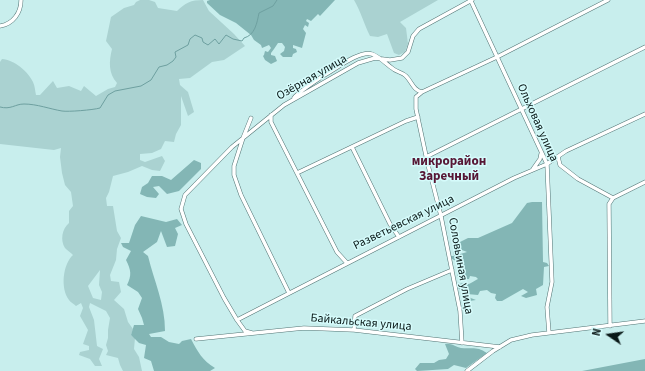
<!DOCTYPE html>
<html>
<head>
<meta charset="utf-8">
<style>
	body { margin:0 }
	#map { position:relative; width:645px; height:371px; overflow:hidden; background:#c8eeed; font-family:"Source Sans 3",sans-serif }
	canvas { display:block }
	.north { position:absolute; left:589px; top:315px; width:40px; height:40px; -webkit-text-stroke:3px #d5fbfb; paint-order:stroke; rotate:283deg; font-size:11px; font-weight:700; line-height:16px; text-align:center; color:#091817 }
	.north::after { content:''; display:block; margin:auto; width:14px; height:18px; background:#091817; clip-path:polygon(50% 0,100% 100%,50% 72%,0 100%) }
</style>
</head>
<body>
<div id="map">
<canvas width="645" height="371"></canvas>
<div class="north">N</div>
</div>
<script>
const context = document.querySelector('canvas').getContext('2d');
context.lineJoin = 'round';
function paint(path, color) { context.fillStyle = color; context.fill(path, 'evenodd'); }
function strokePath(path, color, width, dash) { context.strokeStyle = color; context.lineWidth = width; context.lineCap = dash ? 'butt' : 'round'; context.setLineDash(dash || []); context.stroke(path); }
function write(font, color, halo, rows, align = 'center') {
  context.font = font + ' "Source Sans 3",sans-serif'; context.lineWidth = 3; context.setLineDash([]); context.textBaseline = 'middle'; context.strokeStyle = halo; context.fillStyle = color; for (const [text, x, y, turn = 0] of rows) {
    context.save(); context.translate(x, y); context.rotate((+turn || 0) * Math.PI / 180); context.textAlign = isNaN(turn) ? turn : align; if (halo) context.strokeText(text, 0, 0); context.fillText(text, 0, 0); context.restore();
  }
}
const green = new Path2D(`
	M140,0H149L155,2L158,8L177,11C185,3 191,0 203,0L209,11L234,34L245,46L224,60L212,62L190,78L179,79L180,85L188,92L194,112L188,116L181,96V125L176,134L174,142L165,141L161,149L152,153L140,154V160L145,162L162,156L165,161L160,171L152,170L142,166L128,172L113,176L109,192L106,198L107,206H113L117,231L121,238L117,249L116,260L110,275L111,281L119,282L121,292L114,300L124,309L128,322L133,329L131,335L135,338L134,349L139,357L142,371H123L120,365L118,358L106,355L108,351L106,345L108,338V330L110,318L106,311L90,303L89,307L94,320L97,346L103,349L99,359L102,366H95L90,359L79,355L80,352L89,350V346L83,344L88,330L80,316L83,308L81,303L76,306C74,304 70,302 69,300C60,288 63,264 73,255C71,253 67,250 65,248C60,240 62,229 69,223V211L73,206L71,192L65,185L62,173L60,157L61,148L54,150L0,144V62L2,59C14,60 28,71 33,82C35,86 35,91 36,95H40L53,81L57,88L69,86L81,91L84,86L96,96L108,89L115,87L117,83C108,73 109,61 112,49L106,41L111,17L124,8L134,5L136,2ZM100,270L99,285L102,292L101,300L93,298L88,286Z
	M354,0H438L400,22L406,28L408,44L405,52L399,55L394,53L387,34L378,37L370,36C364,24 361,12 354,0Z`);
const forest = new Path2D(`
	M210,0H335L320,16L318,14L311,21L307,19L306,21L309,23L308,27L305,25L303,29L306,33L302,48L293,45V48L296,49L297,52L293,54L292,57H283L280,54L284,51L285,47L282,43H278L274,49L271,53V55L275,56L277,61L271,64L265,60L263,56L264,55L265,51L268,52L271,48L269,45L262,48L261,45L254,40L251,35L236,23L220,15L207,3V1Z
	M194,160L201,163V169L179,191L167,194L159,186L153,187L159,194L156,198L147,197L140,194L142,187L148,183L152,176H162L171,180Z
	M532,202H542L543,262L547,263L549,266L544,267L543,285L536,289L537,295L526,298L521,296L528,292L523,289L502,301H497L495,298L496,294L491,293L487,290L480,291L478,295L467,294L468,297L476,300L463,302V292L458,288L459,284L463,283L464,285C469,285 474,281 478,279L476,277L470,276L469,279H461V276H457V274L461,272V270L457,267L456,261L452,259L451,256H454L453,251L457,255L467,252L452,246L468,238H478L512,223L527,203Z
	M141,216L166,222L177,219L182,225L175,228L178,234L175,246L167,247L161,231L157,242L143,252L148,256C154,281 165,304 165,331L149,334L151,337H161L169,342L179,344L182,341L191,339C198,352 202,360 215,368L210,371H154L151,361L144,358L146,345L139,343L131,335L134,325H144L142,318L138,309L142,298L138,292L127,285C132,275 131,270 126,260L131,251L123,247L121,243H129L135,225Z
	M445,344C451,343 456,347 461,348C473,349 477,346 487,353L466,368L454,365L448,369L417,371L415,369L420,363H434L439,360L446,359L449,354Z
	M645,359V371H582Z`);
const stream = new Path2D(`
	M0,107C11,110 15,104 24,104C37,104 50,109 62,111C68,112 93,110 100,108L108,95L115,91L141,86L151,80L159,67L167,65L173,61L176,57L175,52L188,45L190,39L195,35L202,38L203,42L208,45L215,39L219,44L226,35L233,39L242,41L244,38C255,35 257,23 259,13L273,6L277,0`);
const minor = new Path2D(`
	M471,1L547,164L552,282L547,307L549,333
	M0,26C13,24 21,13 21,0
	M422,92L497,57L608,0
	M294,98C297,93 321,77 328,73C338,67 361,50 372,54C380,57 386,64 392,68C396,72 402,72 406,76C412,82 413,90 422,92L416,97V109L428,165L441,216L460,311L462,343
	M271,115V122L337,252L347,263
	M251,118L243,138L234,166V175L241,195L289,293
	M352,147L390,224L399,237
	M426,157L645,47
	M558,157L560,165L578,179L613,198
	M533,169L540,159L541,154
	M297,173L406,121L418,117
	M237,320L514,178L547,164L566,151L645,114
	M610,326L609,204L613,198L645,182
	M354,330L355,316L407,289L452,270
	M252,333L245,331L237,320L224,298L186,224L181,209L185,195L232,147L284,105L358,63L375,58L390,60L402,58L408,52L413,36L419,29L472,0
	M196,339L304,328L354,330L500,347
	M467,371L493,351L511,340L532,335L645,321`);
const streetNames = [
	["Озёрная улица",312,78,-30],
	["Ольховая улица",537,123,66],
	["Разветьевская улица",404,223,-26],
	["Соловьиная улица",460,266,80],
	["Байкальская улица",361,323,5]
];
const neighbourhoodNames = [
	["микрорайон",449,162],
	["Заречный",449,177]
];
paint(green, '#aad2d1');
paint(forest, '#83b6b5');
strokePath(stream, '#6ea0a0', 1);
strokePath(minor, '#527474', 4.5);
strokePath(minor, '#fff', 3.5);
write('12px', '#091817', '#d5fbfb', streetNames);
write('bold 13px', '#571634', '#d5fbfb', neighbourhoodNames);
</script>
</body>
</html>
